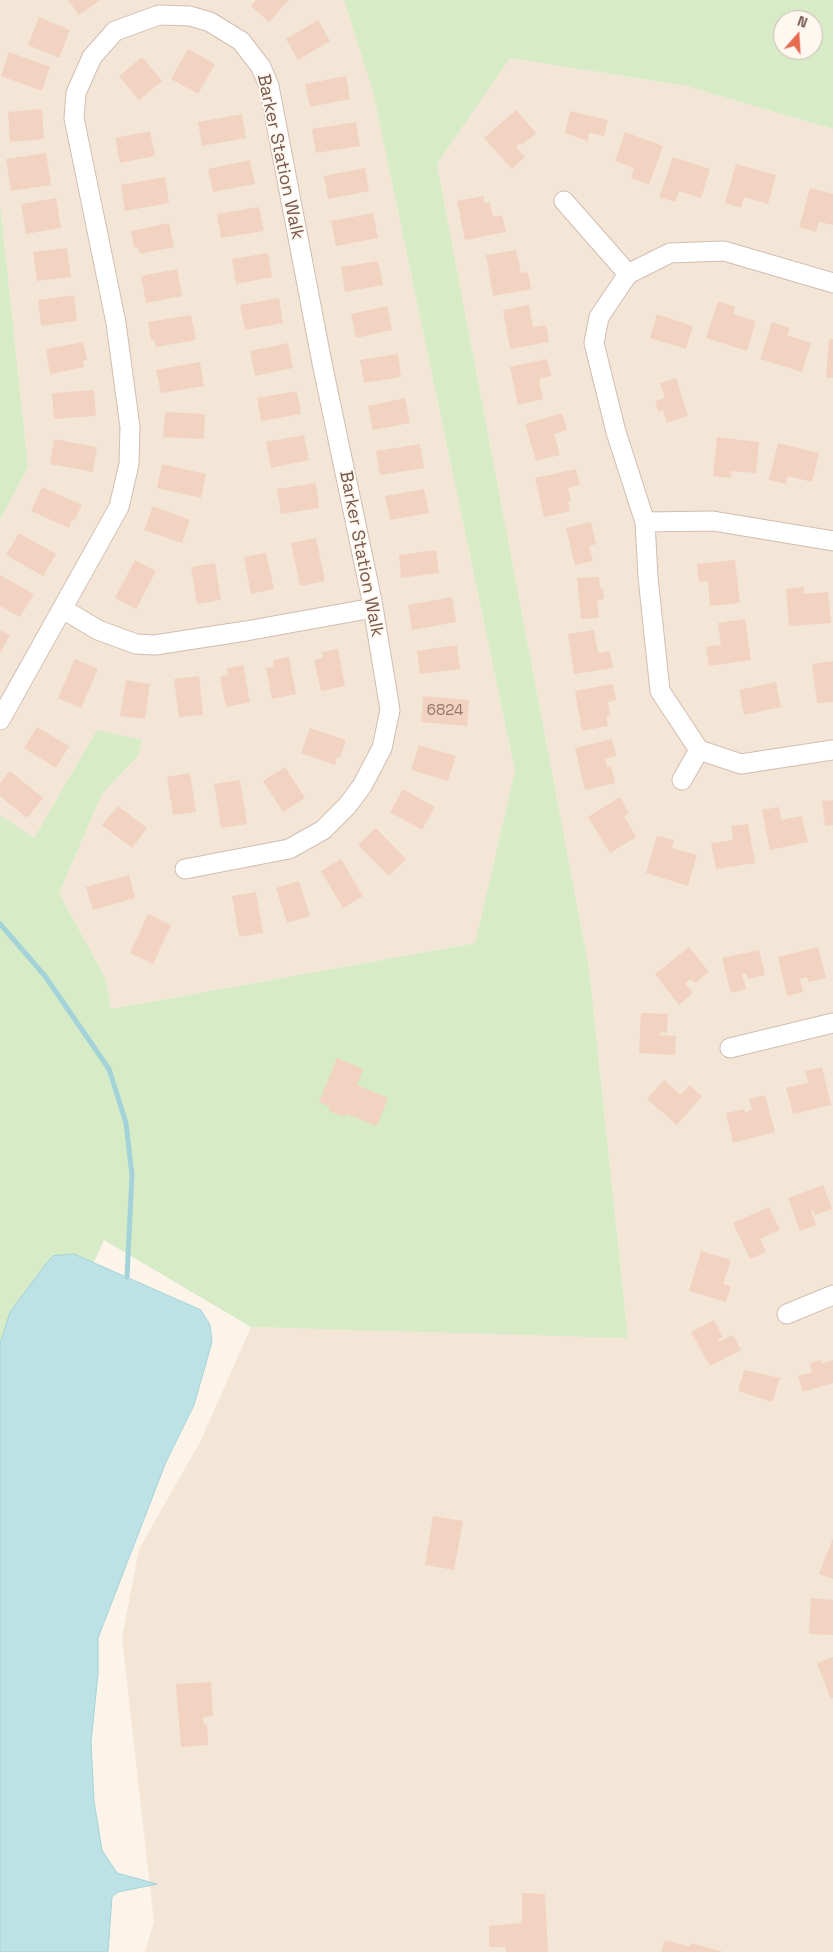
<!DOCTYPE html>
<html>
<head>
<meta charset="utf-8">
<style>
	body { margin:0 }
	#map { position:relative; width:833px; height:1952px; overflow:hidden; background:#fcf4e9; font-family:"Space Grotesk",sans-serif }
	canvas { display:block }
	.north { position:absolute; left:773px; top:10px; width:50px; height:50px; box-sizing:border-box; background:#fff8f0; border:1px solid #c9b8ae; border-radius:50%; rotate:19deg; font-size:14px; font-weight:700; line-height:20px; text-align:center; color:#77594c }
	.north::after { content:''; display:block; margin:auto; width:18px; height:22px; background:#e46a50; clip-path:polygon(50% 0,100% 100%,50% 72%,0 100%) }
</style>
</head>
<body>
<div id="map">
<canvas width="833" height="1952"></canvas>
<div class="north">N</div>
</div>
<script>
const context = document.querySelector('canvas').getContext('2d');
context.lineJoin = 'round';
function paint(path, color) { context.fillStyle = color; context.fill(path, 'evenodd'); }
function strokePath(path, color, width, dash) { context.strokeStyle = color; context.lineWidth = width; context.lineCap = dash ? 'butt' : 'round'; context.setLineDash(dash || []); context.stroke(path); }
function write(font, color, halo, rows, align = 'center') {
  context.font = font + ' "Space Grotesk",sans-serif'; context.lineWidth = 4; context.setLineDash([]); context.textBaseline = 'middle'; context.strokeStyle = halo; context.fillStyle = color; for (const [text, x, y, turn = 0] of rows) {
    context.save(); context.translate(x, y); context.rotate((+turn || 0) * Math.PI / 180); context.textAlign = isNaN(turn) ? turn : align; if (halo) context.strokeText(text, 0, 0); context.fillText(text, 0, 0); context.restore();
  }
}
const residential = new Path2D(`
	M0,0H344L373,92L515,771L475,943L111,1009L106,979L59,893L102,794L138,756L97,731L34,838L0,815V520L28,467L0,202Z
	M510,58L686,86L833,129V1952H145L154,1922L122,1638L139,1549L201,1440L251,1327L628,1337L589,968L437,164Z`);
const green = new Path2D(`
	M344,0H833V129L686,86L510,58L437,164L589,968L628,1338L251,1327L104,1240L5,1455L0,1457V815L34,838L97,730L142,740L138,756L102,794L59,893L106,979L111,1009L475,943L515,771L373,92ZM783,20H813V50H783Z
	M0,202L28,467L0,520Z`);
const water = new Path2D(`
	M74,1254L201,1310L210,1325L212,1342L194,1405L166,1462L98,1638V1674L91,1742L94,1801L102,1850L117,1873L157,1884L118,1892L112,1897L108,1952H0V1344L10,1312L46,1264L53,1256Z`);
const stream = new Path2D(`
	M0,924L45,976L109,1069L126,1123L132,1175L127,1277`);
const building = new Path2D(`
	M68,0H100L79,15Z
	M256,0H289L269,22L251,6Z
	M39,17L70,30L59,58L28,45Z
	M318,20L330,41L298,60L286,39Z
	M188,49L215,64L198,94L171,79Z
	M9,52L50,67L42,91L1,76Z
	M142,57L162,81L139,100L119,76Z
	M346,76L350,99L310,107L305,84Z
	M42,109L44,139L10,142L8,112Z
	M516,110L536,133L522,145L520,143L516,147L525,157L512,169L484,138Z
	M570,111L608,120L604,136L589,133L588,141L565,133Z
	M242,114L246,138L202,146L198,122Z
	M356,122L360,146L316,153L312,129Z
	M150,131L155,156L120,163L115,138Z
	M625,132L663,146L649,185L631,178L634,168L615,161Z
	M46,153L51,185L11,191L6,159Z
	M673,157L710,169L701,198L679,191L675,202L659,197Z
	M250,160L255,184L213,192L208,169Z
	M736,164L776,175L768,204L744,197L741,208L725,203Z
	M365,168L369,191L328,199L324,176Z
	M165,177L169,203L125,211L121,185Z
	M810,188L833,194V225L819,222L816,232L799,227Z
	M484,196L485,203L490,202L493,217L502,215L506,232L465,240L457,201Z
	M56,198L61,228L26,234L21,204Z
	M259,207L264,231L221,238L217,214Z
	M373,213L378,238L336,246L331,221Z
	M169,223L174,247L140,254L138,247L134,248L131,231Z
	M67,248L71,277L37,281L33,252Z
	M516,250L521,273L528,272L531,289L493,296L486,255Z
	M268,253L272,277L236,284L232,259Z
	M378,261L383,285L345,292L341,267Z
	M177,269L182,296L146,303L141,276Z
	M74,295L77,321L41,326L38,300Z
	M279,298L283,323L245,330L240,305Z
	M718,301L735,307L733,314L756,321L747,351L706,338Z
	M529,305L533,327L546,325L549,342L510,349L503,310Z
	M387,306L392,330L356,338L351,314Z
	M657,314L693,326L686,349L650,338Z
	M191,315L196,340L156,347L154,340H151L148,322Z
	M772,322L790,328L787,335L811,343L802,372L760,359Z
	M829,339H833V378H826Z
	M83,342L87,360L83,361L84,367L50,374L46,349Z
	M288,343L293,368L255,376L250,351Z
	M398,354L401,377L364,383L360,360Z
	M547,359L551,376L539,379L543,399L518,405L510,367Z
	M200,362L204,386L161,393L156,370Z
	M676,378L688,416L667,423L663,410L658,411L655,401L665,398L660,383Z
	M94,390L96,416L54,419L52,393Z
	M297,391L301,414L261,421L257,398Z
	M405,398L410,423L373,430L368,406Z
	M165,412L205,414L204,439L163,437Z
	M562,413L567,430L554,434L560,455L536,461L525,424Z
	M304,435L309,460L271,468L266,442Z
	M717,437L759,442L756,473L731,471V478L713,476Z
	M54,439L97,447L93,472L50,464Z
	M778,443L819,453L812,482L788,476L786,484L769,480Z
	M420,444L424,468L380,475L376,451Z
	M162,464L206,474L201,498L157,488Z
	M576,469L580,485L568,488L571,501L568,502L570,511L544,517L535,478Z
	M316,483L319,508L281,514L277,489Z
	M42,487L82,505L74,521L72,520L69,528L31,511Z
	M424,489L429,513L390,520L385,496Z
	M153,506L190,520L182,543L144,530Z
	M591,522L596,544L589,546L593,561L575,565L566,528Z
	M19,533L56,554L43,576L6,555Z
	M316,538L325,581L300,586L291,543Z
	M436,550L439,573L401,578L399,555Z
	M266,553L274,589L251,594L244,557Z
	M135,560L156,571L136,609L115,598Z
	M735,560L740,603L710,606L708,581L699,582L697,564Z
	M215,563L221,600L197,604L191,567Z
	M0,575L34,594L20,617L0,606Z
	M599,577L600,589L603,588L604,599L597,600L599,618L581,619L577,578Z
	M804,587V594L828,592L831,623L789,626L786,589Z
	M452,597L456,622L412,630L408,605Z
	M745,619L751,660L709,666L706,647L721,645L718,623Z
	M0,630L10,635L0,653Z
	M594,630L598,653L610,651L613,668L574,674L568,634Z
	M457,645L460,669L420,674L417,651Z
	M338,649L345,686L321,691L314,660L323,658L322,652Z
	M289,657L296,694L272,699L266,668L274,667L273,660Z
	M75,659L98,669L81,708L58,698Z
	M833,661V702L817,703L812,664Z
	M243,665L250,702L226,707L220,676L228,675L227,668Z
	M199,676L203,715L179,717L174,679Z
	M126,680L150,684L145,719L120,716Z
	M776,682L781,707L744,715L739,690Z
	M613,684L616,700L608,702L610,716H606L608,726L582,731L575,691Z
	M423,696L469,700L467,726L421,722Z
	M37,727L69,746L56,768L24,748Z
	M310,728L346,740L340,758L337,757L335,765L301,753Z
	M612,739L616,756L605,759L607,767L611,766L615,783L585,790L575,748Z
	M419,745L456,756L448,781L411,770Z
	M285,767L305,798L283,812L263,781Z
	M10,771L43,798L27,818L0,796V783Z
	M190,773L196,812L173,815L167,777Z
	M240,780L247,824L221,828L214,784Z
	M403,789L435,807L422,830L390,812Z
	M620,797L629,813L624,816L636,837L610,853L588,817Z
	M833,800V825L825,826L822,801Z
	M118,806L147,828L132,848L102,825Z
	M779,807L781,820L802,816L808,842L770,850L762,810Z
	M748,824L755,863L716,869L711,843L733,840L731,826Z
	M376,828L406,859L389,876L358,845Z
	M657,836L674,840L672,848L697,855L688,886L646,873Z
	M341,859L363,896L343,908L321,871Z
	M129,875L135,898L93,910L86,887Z
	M299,881L310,916L287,923L276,888Z
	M256,892L263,933L239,937L232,896Z
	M148,914L171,925L153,964L130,953Z
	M689,947L709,972L695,983L691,979L685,983L693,993L679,1005L655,974Z
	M818,947L826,978L808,982L807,977L800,979L803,992L787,996L778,957Z
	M759,950L765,975L748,979L746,973L742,974L746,989L731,993L722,958Z
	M641,1013L668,1014L667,1033L661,1032L660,1035L676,1036L675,1055L639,1053Z
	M337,1058L363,1069L357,1085L388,1098L377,1126L347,1114L345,1117L329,1111L330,1107L319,1102Z
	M822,1067L831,1105L793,1114L786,1088L808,1083L805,1071Z
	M664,1080L681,1095L689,1085L702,1096L677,1125L647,1099Z
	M765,1095L775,1132L733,1143L726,1113L744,1109L745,1112L752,1110L749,1099Z
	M823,1185L832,1209L815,1215L813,1210L811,1211L816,1225L800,1231L788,1198Z
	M769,1207L780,1230L760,1239L766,1252L750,1259L733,1223Z
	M701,1251L731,1260L723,1284L731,1286L726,1302L689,1291Z
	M714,1320L723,1337L718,1339L719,1342L733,1335L741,1350L710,1366L691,1332Z
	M821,1360L822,1364L833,1360V1383L803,1392L798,1376L812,1372L810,1363Z
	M744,1370L780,1378L772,1402L738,1391Z
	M433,1516L463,1521L454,1570L425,1565Z
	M833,1538V1579L819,1574Z
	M811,1598L833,1600V1635L809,1634Z
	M833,1657V1698L831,1699L817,1663Z
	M211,1682L213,1716L203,1717L204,1725L207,1724L208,1745L181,1747L176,1684Z
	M522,1893L545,1894L548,1952H506V1947H489V1926L522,1923Z
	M665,1940L690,1947L691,1943L724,1952H661Z`);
const minor = new Path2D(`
	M564,201L628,274
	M833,283L724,251L670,253L628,274L599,317L594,343L616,432L645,522L648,577L660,691L699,750L741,764L833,750
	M645,522L713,521L833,541
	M63,609L98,630L136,644L155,645L246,631L373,608
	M0,720L119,507L129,464L130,427L116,323L74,118L76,93L92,57L115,31L159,15L190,16L210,22L241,41L261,67L269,86L322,363L372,601L390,710L382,748L362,786L347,806L323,830L289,849L185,869
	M682,780L699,750
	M730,1048L833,1023
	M787,1314L833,1295`);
const numberNames = [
	["6824",445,711]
];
const streetNames = [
	["Barker Station Walk",280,157,78],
	["Barker Station Walk",361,554,79]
];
paint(residential, '#f4e6d7');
paint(green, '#d7ebc7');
paint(water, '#bde2e6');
strokePath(water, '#a3d3d8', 1);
strokePath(stream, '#a3d3d8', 5);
paint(building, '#f2d2c1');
strokePath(minor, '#d1bdb1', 21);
strokePath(minor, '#fff', 19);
write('15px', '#967769', null, numberNames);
write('18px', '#77594c', '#fff8f0', streetNames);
</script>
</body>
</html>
